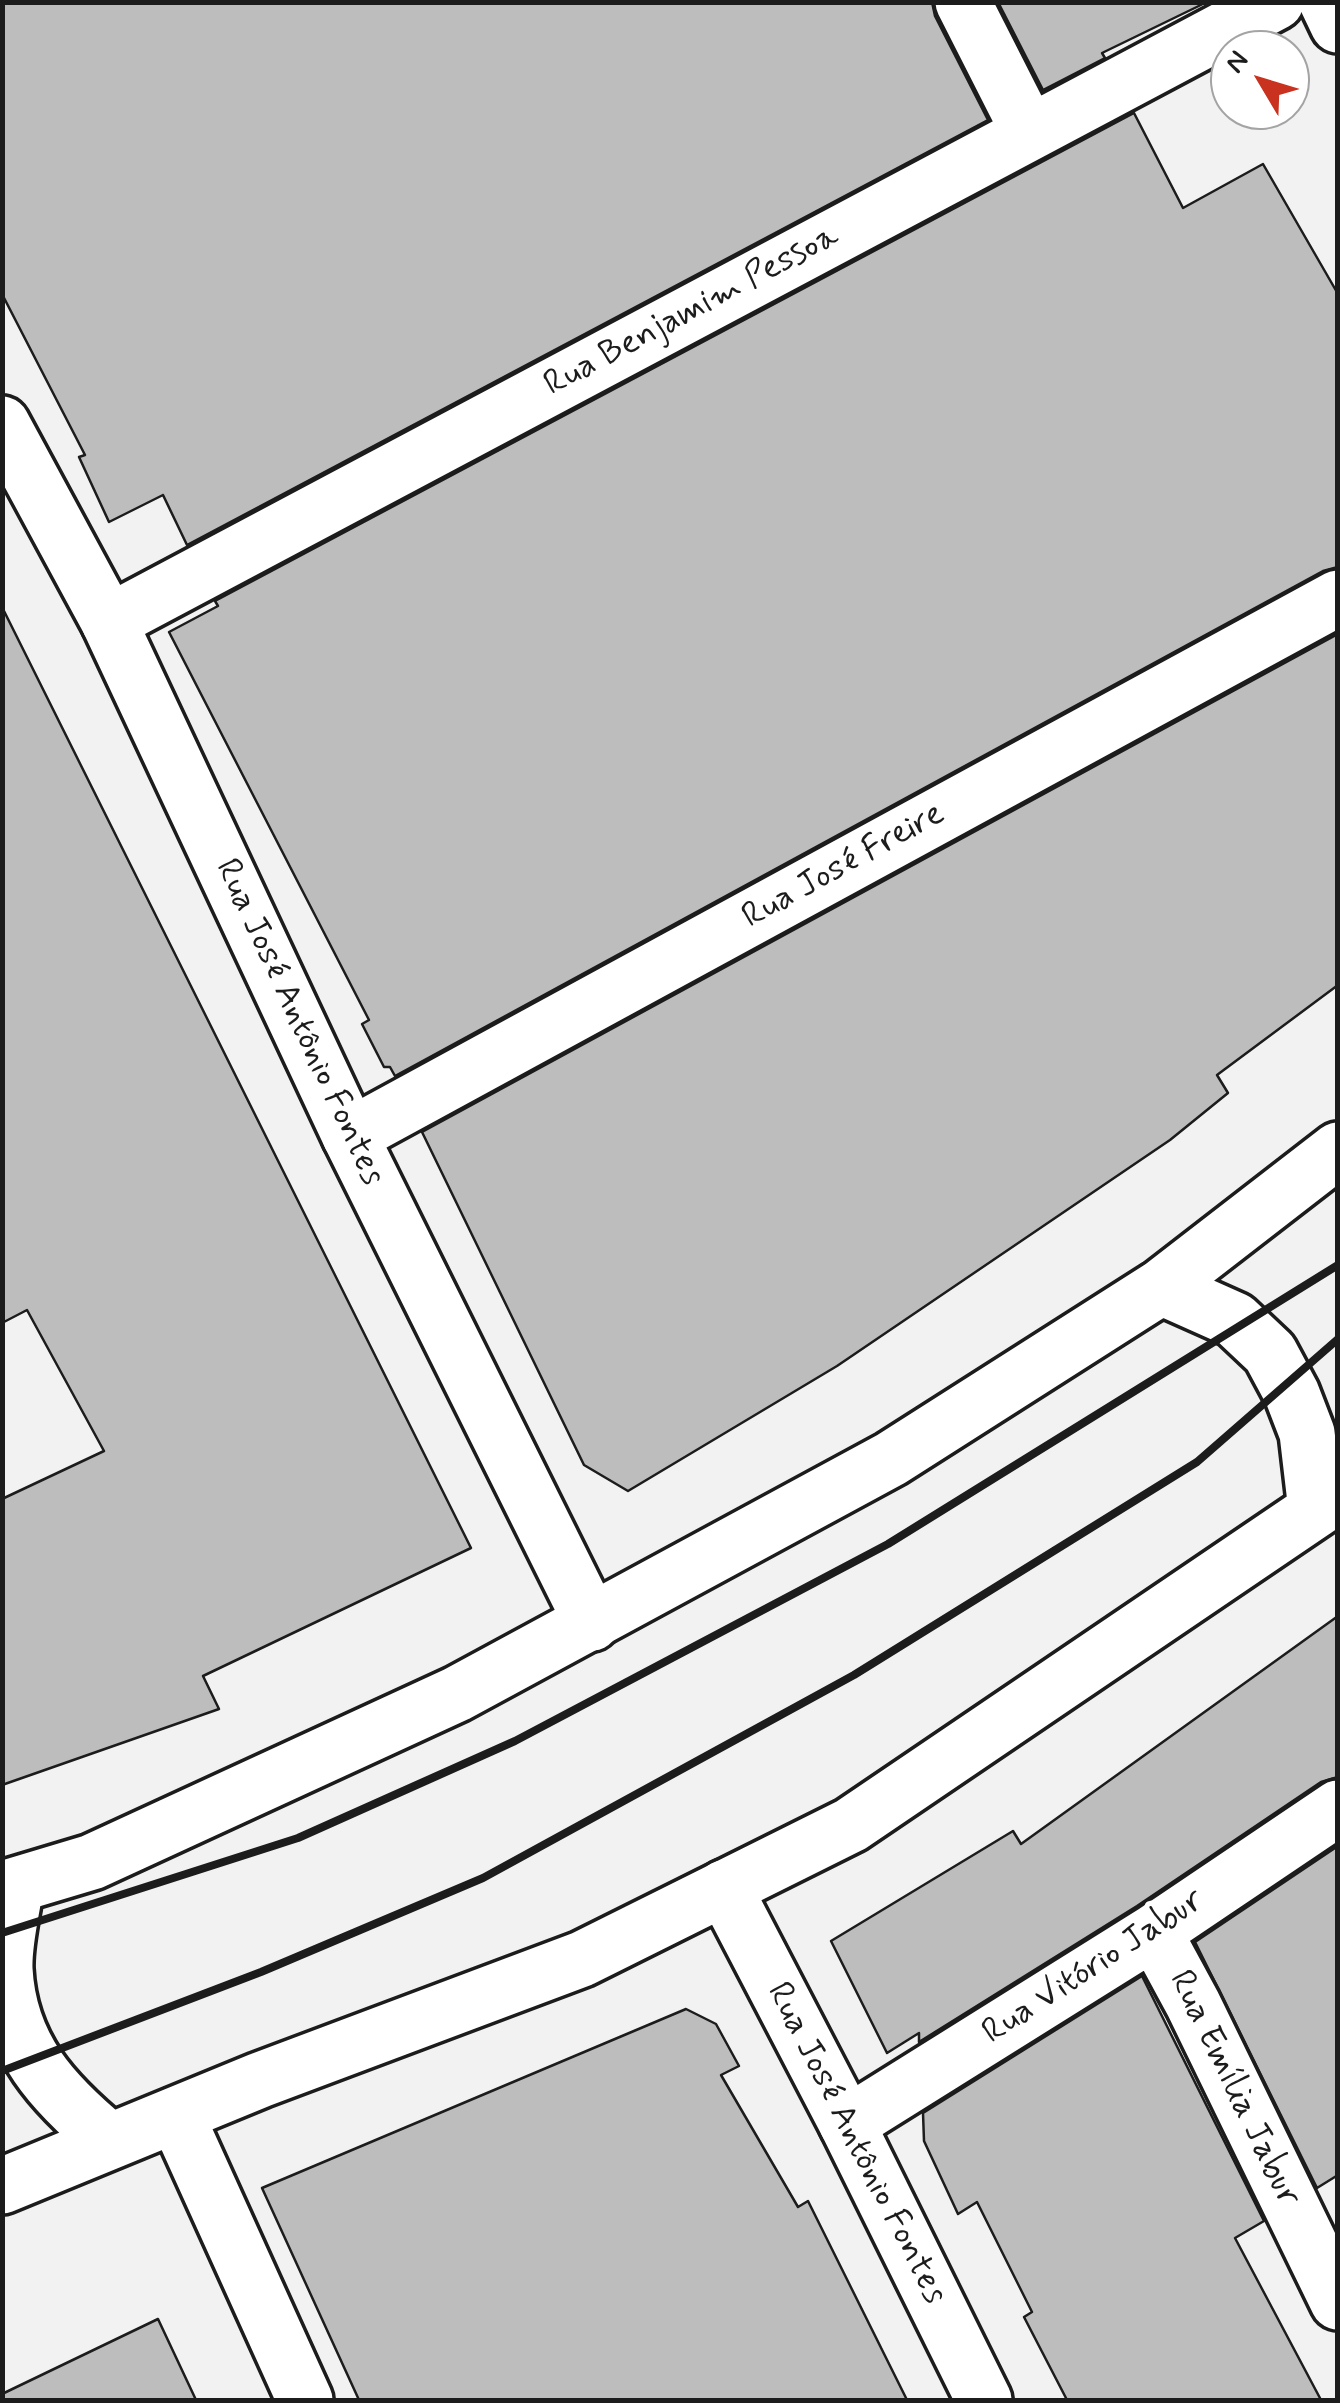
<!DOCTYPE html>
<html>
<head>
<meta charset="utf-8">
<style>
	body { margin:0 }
	#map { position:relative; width:1340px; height:2403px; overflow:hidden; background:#f2f2f2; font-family:Mynerve,sans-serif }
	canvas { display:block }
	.frame { position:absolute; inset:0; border:5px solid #1c1c1c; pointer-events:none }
	.north { position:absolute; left:1210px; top:30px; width:100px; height:100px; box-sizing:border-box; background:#fff; border:2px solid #a4a4a4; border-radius:50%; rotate:308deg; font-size:28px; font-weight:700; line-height:40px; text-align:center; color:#1c1c1c }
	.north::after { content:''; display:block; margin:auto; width:35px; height:45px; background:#c8321e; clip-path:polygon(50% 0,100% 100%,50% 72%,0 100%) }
</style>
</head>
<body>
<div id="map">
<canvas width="1340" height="2403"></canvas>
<div class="frame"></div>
<div class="north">N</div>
</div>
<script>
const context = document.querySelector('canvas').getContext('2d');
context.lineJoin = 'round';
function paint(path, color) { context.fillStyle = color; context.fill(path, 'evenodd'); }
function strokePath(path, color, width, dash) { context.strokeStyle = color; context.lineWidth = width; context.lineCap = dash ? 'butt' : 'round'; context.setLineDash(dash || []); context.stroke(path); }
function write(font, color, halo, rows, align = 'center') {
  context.font = font + ' Mynerve,sans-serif'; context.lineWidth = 10; context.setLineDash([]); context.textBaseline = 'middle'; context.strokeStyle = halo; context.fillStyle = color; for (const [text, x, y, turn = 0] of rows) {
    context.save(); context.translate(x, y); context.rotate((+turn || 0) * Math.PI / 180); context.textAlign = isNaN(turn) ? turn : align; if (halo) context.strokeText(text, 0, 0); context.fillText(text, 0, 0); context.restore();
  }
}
const building = new Path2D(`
	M2,2H932L935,16L988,120L187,545L163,495L109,522L79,457L85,455L2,294Z
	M998,2H1207L1102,53L1105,58L1043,90Z
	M1134,113L1183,208L1263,164L1338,294V567L1323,571L395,1076L390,1067H384L362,1024L369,1020L169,632L218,606L215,601Z
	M2,607L471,1548L203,1676L219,1709L2,1785V1499L104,1451L27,1310L2,1323Z
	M1338,634V985L1217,1075L1228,1093L1170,1140L837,1366L628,1491L584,1465L422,1132Z
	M1338,1616V1777L1321,1782L1137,1906L919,2042V2033L887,2053L831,1941L1013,1831L1021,1844Z
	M1338,1846V2175L1317,2188L1195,1942Z
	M1142,1976L1264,2221L1235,2238L1321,2400H1067L1024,2317L1032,2312L977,2202L958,2214L924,2141L923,2113Z
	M686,2009L716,2024L739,2066L721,2075L798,2207L808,2201L907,2400H359L262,2188Z
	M158,2319L196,2400H2V2394Z`);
const street = new Path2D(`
	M963,2L1029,132
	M1327,2L1338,25
	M109,622L1276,2
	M350,1136L1338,598
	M1154,1932L1193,2004L1338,2302
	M176,2115L305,2400
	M847,2124L1154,1932L1338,1808`);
const secondary = new Path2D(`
	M2,424L109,622L350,1136L592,1623
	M724,1888L847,2124L984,2400`);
const primary = new Path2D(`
	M1161,1287L1235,1320L1270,1353L1292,1394L1307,1433L1316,1510
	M16,1885C12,1912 4,1942 5,1969C9,2047 53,2094 110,2141
	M2,1889L92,1862L457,1694L891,1459L1161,1287L1338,1150
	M2,2186L260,2080L582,1959L851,1825L1338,1495`);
const rail = new Path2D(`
	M2,1933L298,1838L515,1741L888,1544L1338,1265
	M2,2071L261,1972L483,1878L854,1675L1197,1462L1338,1339`);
const streetNames = [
	["Rua Benjamim Pessoa",692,312,-28],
	["Rua José Freire",844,867,-29],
	["Rua José Antônio Fontes",298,1023,65],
	["Rua Vitório Jabur",1094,1968,-33],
	["Rua Emília Jabur",1233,2089,64],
	["Rua José Antônio Fontes",855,2144,63]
];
paint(building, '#bdbdbd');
strokePath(building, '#1c1c1c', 2.5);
strokePath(street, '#1c1c1c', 62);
strokePath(secondary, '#1c1c1c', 62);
strokePath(primary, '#1c1c1c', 62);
strokePath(street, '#fff', 55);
strokePath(secondary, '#fff', 55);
strokePath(primary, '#fff', 55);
strokePath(rail, '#1c1c1c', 8);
write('35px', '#1c1c1c', '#fff', streetNames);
</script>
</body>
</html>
